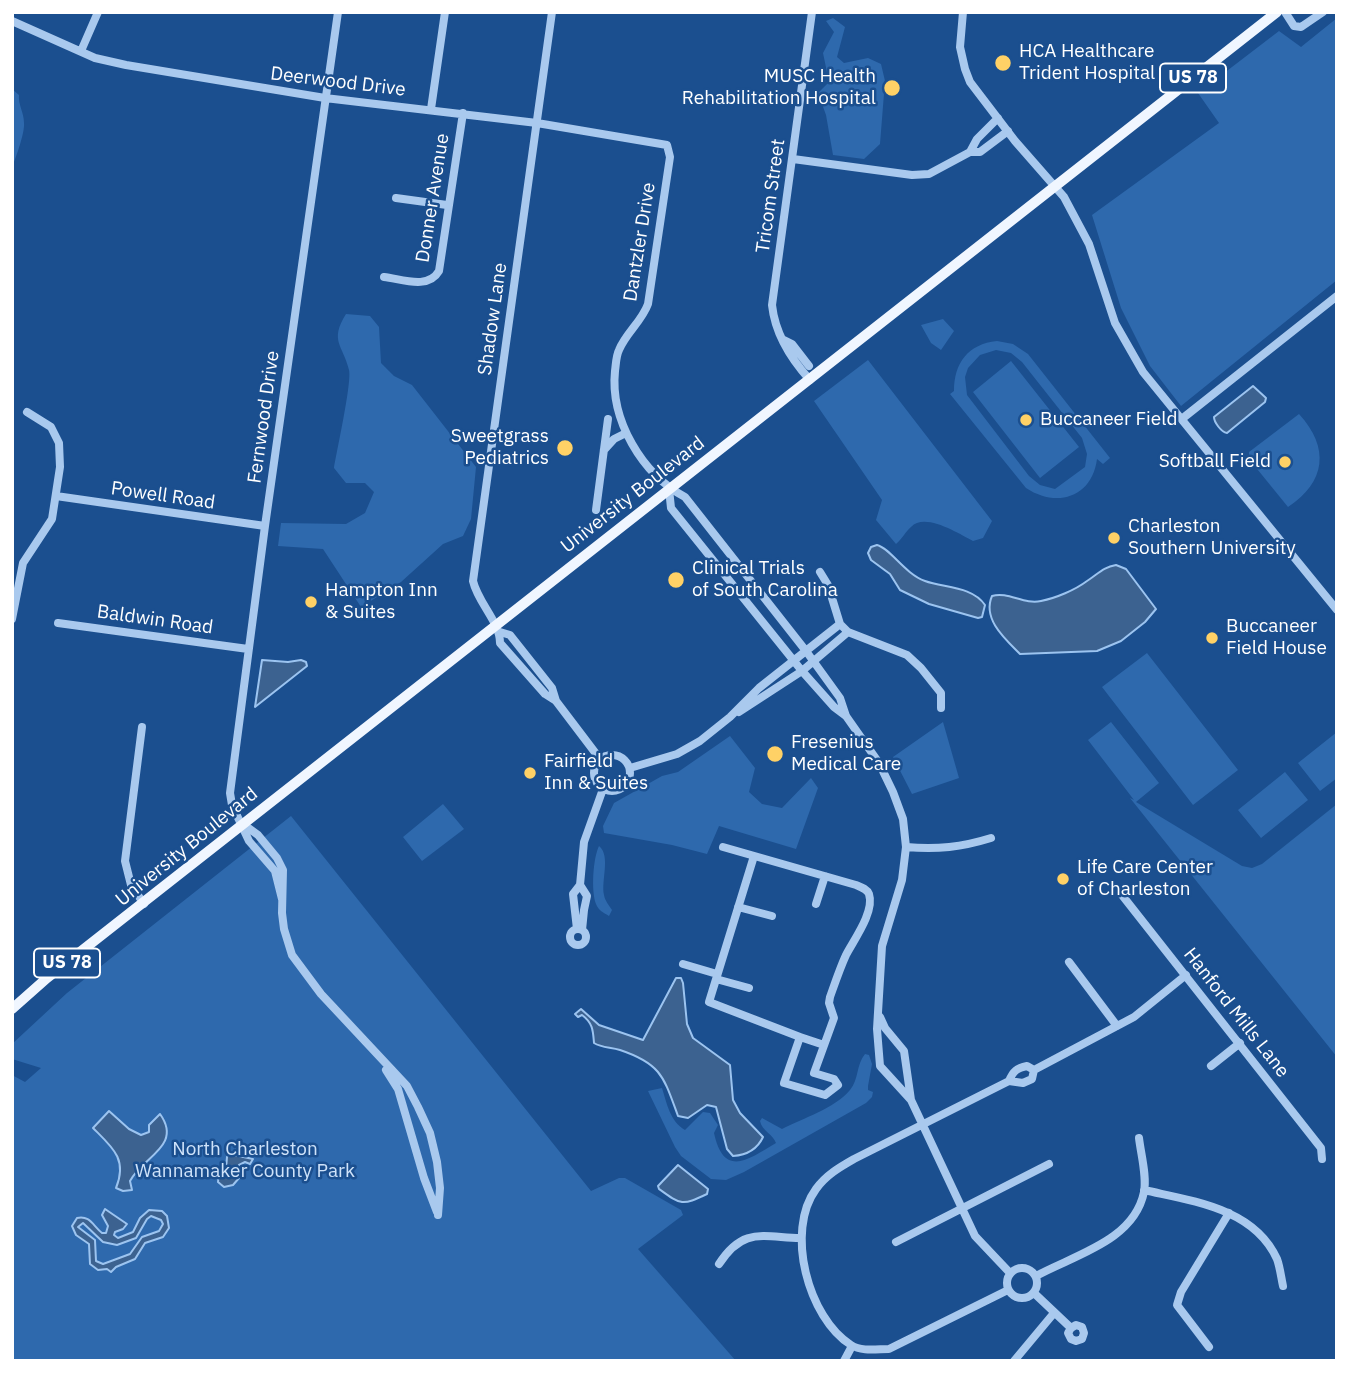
<!DOCTYPE html>
<html>
<head>
<meta charset="utf-8">
<style>
	body { margin:0 }
	#map { position:relative; width:1349px; height:1373px; overflow:hidden; background:#1b4f8f; font-family:"IBM Plex Sans",sans-serif }
	canvas { display:block }
	.frame { position:absolute; inset:0; border:14px solid #fff; pointer-events:none }
</style>
</head>
<body>
<div id="map">
<canvas width="1349" height="1373"></canvas>
<div class="frame"></div>
</div>
<script>
const context = document.querySelector('canvas').getContext('2d');
context.lineJoin = 'round';
function paint(path, color) { context.fillStyle = color; context.fill(path, 'evenodd'); }
function strokePath(path, color, width, dash) { context.strokeStyle = color; context.lineWidth = width; context.lineCap = dash ? 'butt' : 'round'; context.setLineDash(dash || []); context.stroke(path); }
function write(font, color, halo, rows, align = 'center') {
  context.font = font + ' "IBM Plex Sans",sans-serif'; context.lineWidth = 5; context.setLineDash([]); context.textBaseline = 'middle'; context.strokeStyle = halo; context.fillStyle = color; for (const [text, x, y, turn = 0] of rows) {
    context.save(); context.translate(x, y); context.rotate((+turn || 0) * Math.PI / 180); context.textAlign = isNaN(turn) ? turn : align; if (halo) context.strokeText(text, 0, 0); context.fillText(text, 0, 0); context.restore();
  }
}
const green = new Path2D(`
	M833,18L845,27L837,57L844,63L868,58L881,64L885,81L880,144L864,159L833,155L826,115L818,93L829,82L823,53L834,32L826,21Z
	M1337,18V280L1181,406L1150,366L1121,308L1092,215L1219,123L1198,93L1279,31L1301,47Z
	M12,89L19,95C18,105 24,112 24,123C25,132 16,158 12,167Z
	M346,314L370,316L379,327L381,363L394,376L412,385L476,467L471,519L463,536L443,544L401,582L361,607L323,549L278,546L281,523L346,524L365,513L374,492L365,483H346L334,468C337,450 352,382 349,370C343,345 329,341 346,314Z
	M943,319L954,331L941,350L931,343L921,325Z
	M997,341L1013,344L1028,354L1110,458L1103,464L1097,459C1092,498 1056,508 1026,488L950,394L954,391C954,363 968,344 997,341ZM996,350L1011,353L1022,362L1082,438L1087,454L1085,467L1055,489L1040,485L1029,476L967,395L965,377L968,368L980,355Z
	M868,360L992,521L983,538L973,541C959,534 925,512 911,527C905,532 903,538 896,544L876,520L882,500L814,401Z
	M1011,361L1079,447L1040,478L973,392Z
	M1299,414C1330,448 1326,482 1288,507L1249,459V452Z
	M1147,653L1238,770L1193,805L1102,687Z
	M943,722L959,778L912,794L893,757Z
	M1111,722L1159,783L1136,802L1242,866L1252,868L1262,864L1337,804V1057L1130,798L1134,800L1088,740Z
	M1337,732V778L1320,791L1298,763Z
	M730,736L755,768L749,792L762,804L782,808L811,778L818,788L796,849L719,826L707,854L672,845L604,833L603,826L614,803L662,776L678,772Z
	M1285,772L1308,800L1261,838L1238,810Z
	M443,804L464,829L422,861L403,837Z
	M291,816L591,1191L619,1178H625L681,1210L683,1215L638,1249L736,1361H12V1075L25,1082L41,1068L12,1059V1044L67,993Z
	M599,846C611,856 601,880 604,895C605,901 609,905 612,910L609,916C604,913 598,910 596,904C591,891 593,858 599,846Z
	M865,1054L869,1055L872,1064L868,1086V1090L873,1092L872,1097L866,1103L744,1172L726,1180L711,1179L681,1156L675,1147L648,1091L662,1088C667,1104 670,1121 685,1130L703,1112L710,1113L718,1125L714,1133C724,1179 749,1159 776,1143C773,1134 762,1131 760,1121L762,1118L782,1129C803,1118 834,1109 850,1090C859,1079 856,1065 865,1054Z`);
const water = new Path2D(`
	M1253,386L1266,398L1265,402L1227,433C1221,432 1214,422 1214,417Z
	M877,545C890,548 905,574 925,581C944,588 972,586 985,605L982,617L978,618L929,604L900,590L890,574L871,560L868,553L871,547Z
	M1116,565L1126,569L1156,609L1145,622L1121,641L1097,651L1020,654C1005,639 982,619 992,596C1008,591 1024,605 1041,601C1056,598 1075,590 1087,581C1098,574 1103,567 1116,565Z
	M262,660L288,662L301,660L306,662L307,666L255,707Z
	M676,978H681L683,983L687,1024L693,1038L730,1065L733,1100L740,1113L763,1137C757,1150 747,1155 733,1156L727,1149L716,1107L707,1105L688,1118L678,1116C664,1078 662,1064 620,1050C611,1047 602,1048 594,1043C593,1031 593,1023 582,1015L578,1017L575,1014L581,1009L599,1025L643,1040Z
	M109,1111L129,1129L141,1135L149,1132V1125L160,1114C183,1146 142,1157 130,1181L132,1190L123,1191L116,1188C128,1159 112,1147 93,1128Z
	M229,1154L253,1159L250,1164L245,1162L239,1165V1178L233,1185L224,1187L218,1182C218,1175 220,1173 226,1169L227,1157Z
	M678,1165L708,1189L707,1194C682,1206 681,1205 659,1189L658,1186Z
	M105,1209L127,1224L123,1229L115,1232L114,1235L118,1238L133,1232L140,1218L149,1210L162,1211L167,1216L169,1228L163,1237L145,1243L135,1259L116,1267L111,1272L107,1269L98,1270L90,1264L89,1244L76,1235L72,1226L77,1218C90,1215 93,1226 102,1233H106L108,1226L102,1215ZM151,1216L161,1220L163,1224L159,1231L142,1237L130,1254L103,1264L96,1261L95,1240L78,1227L83,1223L103,1242L117,1245L136,1238L147,1219Z`);
const minor = new Path2D(`
	M552,12L473,581C478,603 500,622 500,643L545,694L556,701L600,759
	M963,12L960,47L965,69L970,82L1015,141L1064,197L1089,244L1115,323L1143,372L1337,610
	M1285,12L1294,26L1301,27L1323,12
	M12,21L95,58L126,65L325,98L537,123L667,145L670,157L648,304C642,321 626,333 619,350C616,356 616,364 615,371C610,420 642,474 685,497L806,651L840,698L846,716L879,763L893,792L903,819L906,847L902,880L882,946L877,1029L880,1066L911,1100L975,1236L1010,1273
	M81,51L98,12
	M431,109L445,12
	M970,152H980L1008,131
	M793,159L912,175L929,174L970,152L977,139L998,118
	M396,198L447,205
	M384,277C402,279 428,290 439,271L463,113
	M784,340L792,344L809,366
	M810,380C791,359 775,333 772,305L812,12
	M1183,418L1337,296
	M604,450L614,439L626,433
	M669,489L671,508L802,671L834,707L846,716
	M56,496L265,526
	M596,510L608,419
	M820,572L828,585L840,624L848,632L907,655L921,668L941,693V708
	M12,619L23,563L52,519L60,467L59,443L51,427L27,412
	M58,623L248,649
	M500,632L510,635L552,688L556,701
	M739,712L802,671L848,632
	M142,727L125,861L131,885L144,904
	M594 773a18 18 0 1 1 36 0a18 18 0 1 1-36 0Z
	M630,768L677,754L700,741L730,717L759,688L840,624
	M243,824L258,835L277,858L283,870L282,913L284,929L292,955L321,994L407,1086L418,1107L430,1133L437,1162L440,1188L438,1215
	M723,847L856,885C861,887 867,889 869,894C875,912 853,941 846,955C840,968 835,983 830,997L829,1003L834,1018L814,1073L834,1079L838,1085L825,1095L784,1083L800,1037L709,1002L754,856
	M906,847C937,850 962,847 991,838
	M580,885L587,896L584,910L582,930
	M1118,890L1321,1148L1322,1159
	M282,899L275,871L249,841L232,805L230,793L265,526L338,12
	M816,904L825,876
	M738,907L772,916
	M570 937a8 8 0 1 1 16 0a8 8 0 1 1-16 0Z
	M577,929L573,894L580,885L584,842L603,789
	M1069,962L1117,1026
	M683,964L717,974
	M716,979L749,988
	M880,1017L885,1028L904,1051L911,1100
	M800,1037L824,1045
	M1211,1066L1240,1043
	M386,1070L398,1089L424,1178L437,1212
	M1009,1081L1023,1083L1032,1079L1034,1070L1134,1017L1186,975
	M1009,1081C1013,1071 1017,1068 1027,1066L1034,1070
	M1144,1190C1192,1201 1254,1208 1277,1259C1280,1267 1281,1277 1283,1286
	M896,1242L1049,1164
	M719,1264C743,1227 762,1237 800,1238
	M1007 1283a15 15 0 1 1 30 0a15 15 0 1 1-30 0Z
	M1036,1276C1074,1255 1134,1241 1144,1192C1147,1176 1141,1155 1139,1138
	M1008,1290L889,1349C877,1349 862,1352 851,1345C808,1318 785,1231 816,1189C826,1175 840,1167 854,1159L1009,1081
	M1034,1293L1071,1328L1076,1325L1082,1327L1084,1333L1082,1339L1076,1341L1071,1339L1068,1333L1071,1328
	M1209,1347L1177,1305L1181,1292L1229,1213
	M844,1361L852,1346
	M1014,1361L1054,1313`);
const major = new Path2D(`
	M12,1009L47,978L1277,12`);
const markers = [
	[1003,63,9,"#ffd166"],
	[892,88,9,"#ffd166"],
	[1026,420,7,"#ffd166"],
	[565,448,9,"#ffd166"],
	[1285,462,7,"#ffd166"],
	[1114,538,7,"#ffd166"],
	[676,580,9,"#ffd166"],
	[311,602,7,"#ffd166"],
	[1212,638,7,"#ffd166"],
	[775,754,9,"#ffd166"],
	[530,773,7,"#ffd166"],
	[1063,879,7,"#ffd166"]
];
const shields = [
	[1193,78,66],
	[67,963,66]
];
const shieldNames = [
	["US 78",1193,78],
	["US 78",67,963]
];
const poiNames = [
	["HCA Healthcare",1019,52],
	["Trident Hospital",1019,74],
	["MUSC Health",876,77,"right"],
	["Rehabilitation Hospital",876,99,"right"],
	["Buccaneer Field",1040,420],
	["Sweetgrass",549,437,"right"],
	["Pediatrics",549,459,"right"],
	["Softball Field",1271,462,"right"],
	["Charleston",1128,527],
	["Southern University",1128,549],
	["Clinical Trials",692,569],
	["of South Carolina",692,591],
	["Hampton Inn",325,591],
	["& Suites",325,613],
	["Buccaneer",1226,627],
	["Field House",1226,649],
	["Fresenius",791,743],
	["Medical Care",791,765],
	["Fairfield",544,762],
	["Inn & Suites",544,784],
	["Life Care Center",1077,868],
	["of Charleston",1077,890]
];
const streetNames = [
	["Deerwood Drive",338,82,7],
	["Tricom Street",771,196,-82],
	["Donner Avenue",433,198,-81],
	["Dantzler Drive",640,242,-81],
	["Shadow Lane",493,319,-82],
	["Fernwood Drive",264,417,-82],
	["University Boulevard",633,495,-38],
	["Powell Road",163,496,8],
	["Baldwin Road",155,620,8],
	["University Boulevard",187,847,-39],
	["Hanford Mills Lane",1236,1013,52]
];
const parkNames = [
	["North Charleston",245,1150],
	["Wannamaker County Park",245,1172]
];
paint(green, '#2e69ad');
paint(water, '#3c6290');
strokePath(water, '#9cc4f0', 2);
strokePath(minor, '#a9c9ee', 8);
strokePath(major, '#f0f6ff', 10);
for (const [x, y, r, color] of markers) { const dot = new Path2D(); dot.arc(x, y, r, 0, 2 * Math.PI); context.fillStyle = color; context.fill(dot); strokePath(dot, '#1b4f8f', 2.5); }
for (const [x, y, w] of shields) { const box = new Path2D(); box.roundRect(x - w / 2, y - 14.5, w, 29, 5); context.fillStyle = '#1b4f8f'; context.fill(box); strokePath(box, '#fff', 2); }
write('bold 18px', '#fff', null, shieldNames);
write('19px', '#fff', '#1b4f8f', poiNames, 'left');
write('19px', '#fff', '#1b4f8f', streetNames);
write('19px', '#cfe3fa', '#1b4f8f', parkNames);
</script>
</body>
</html>
